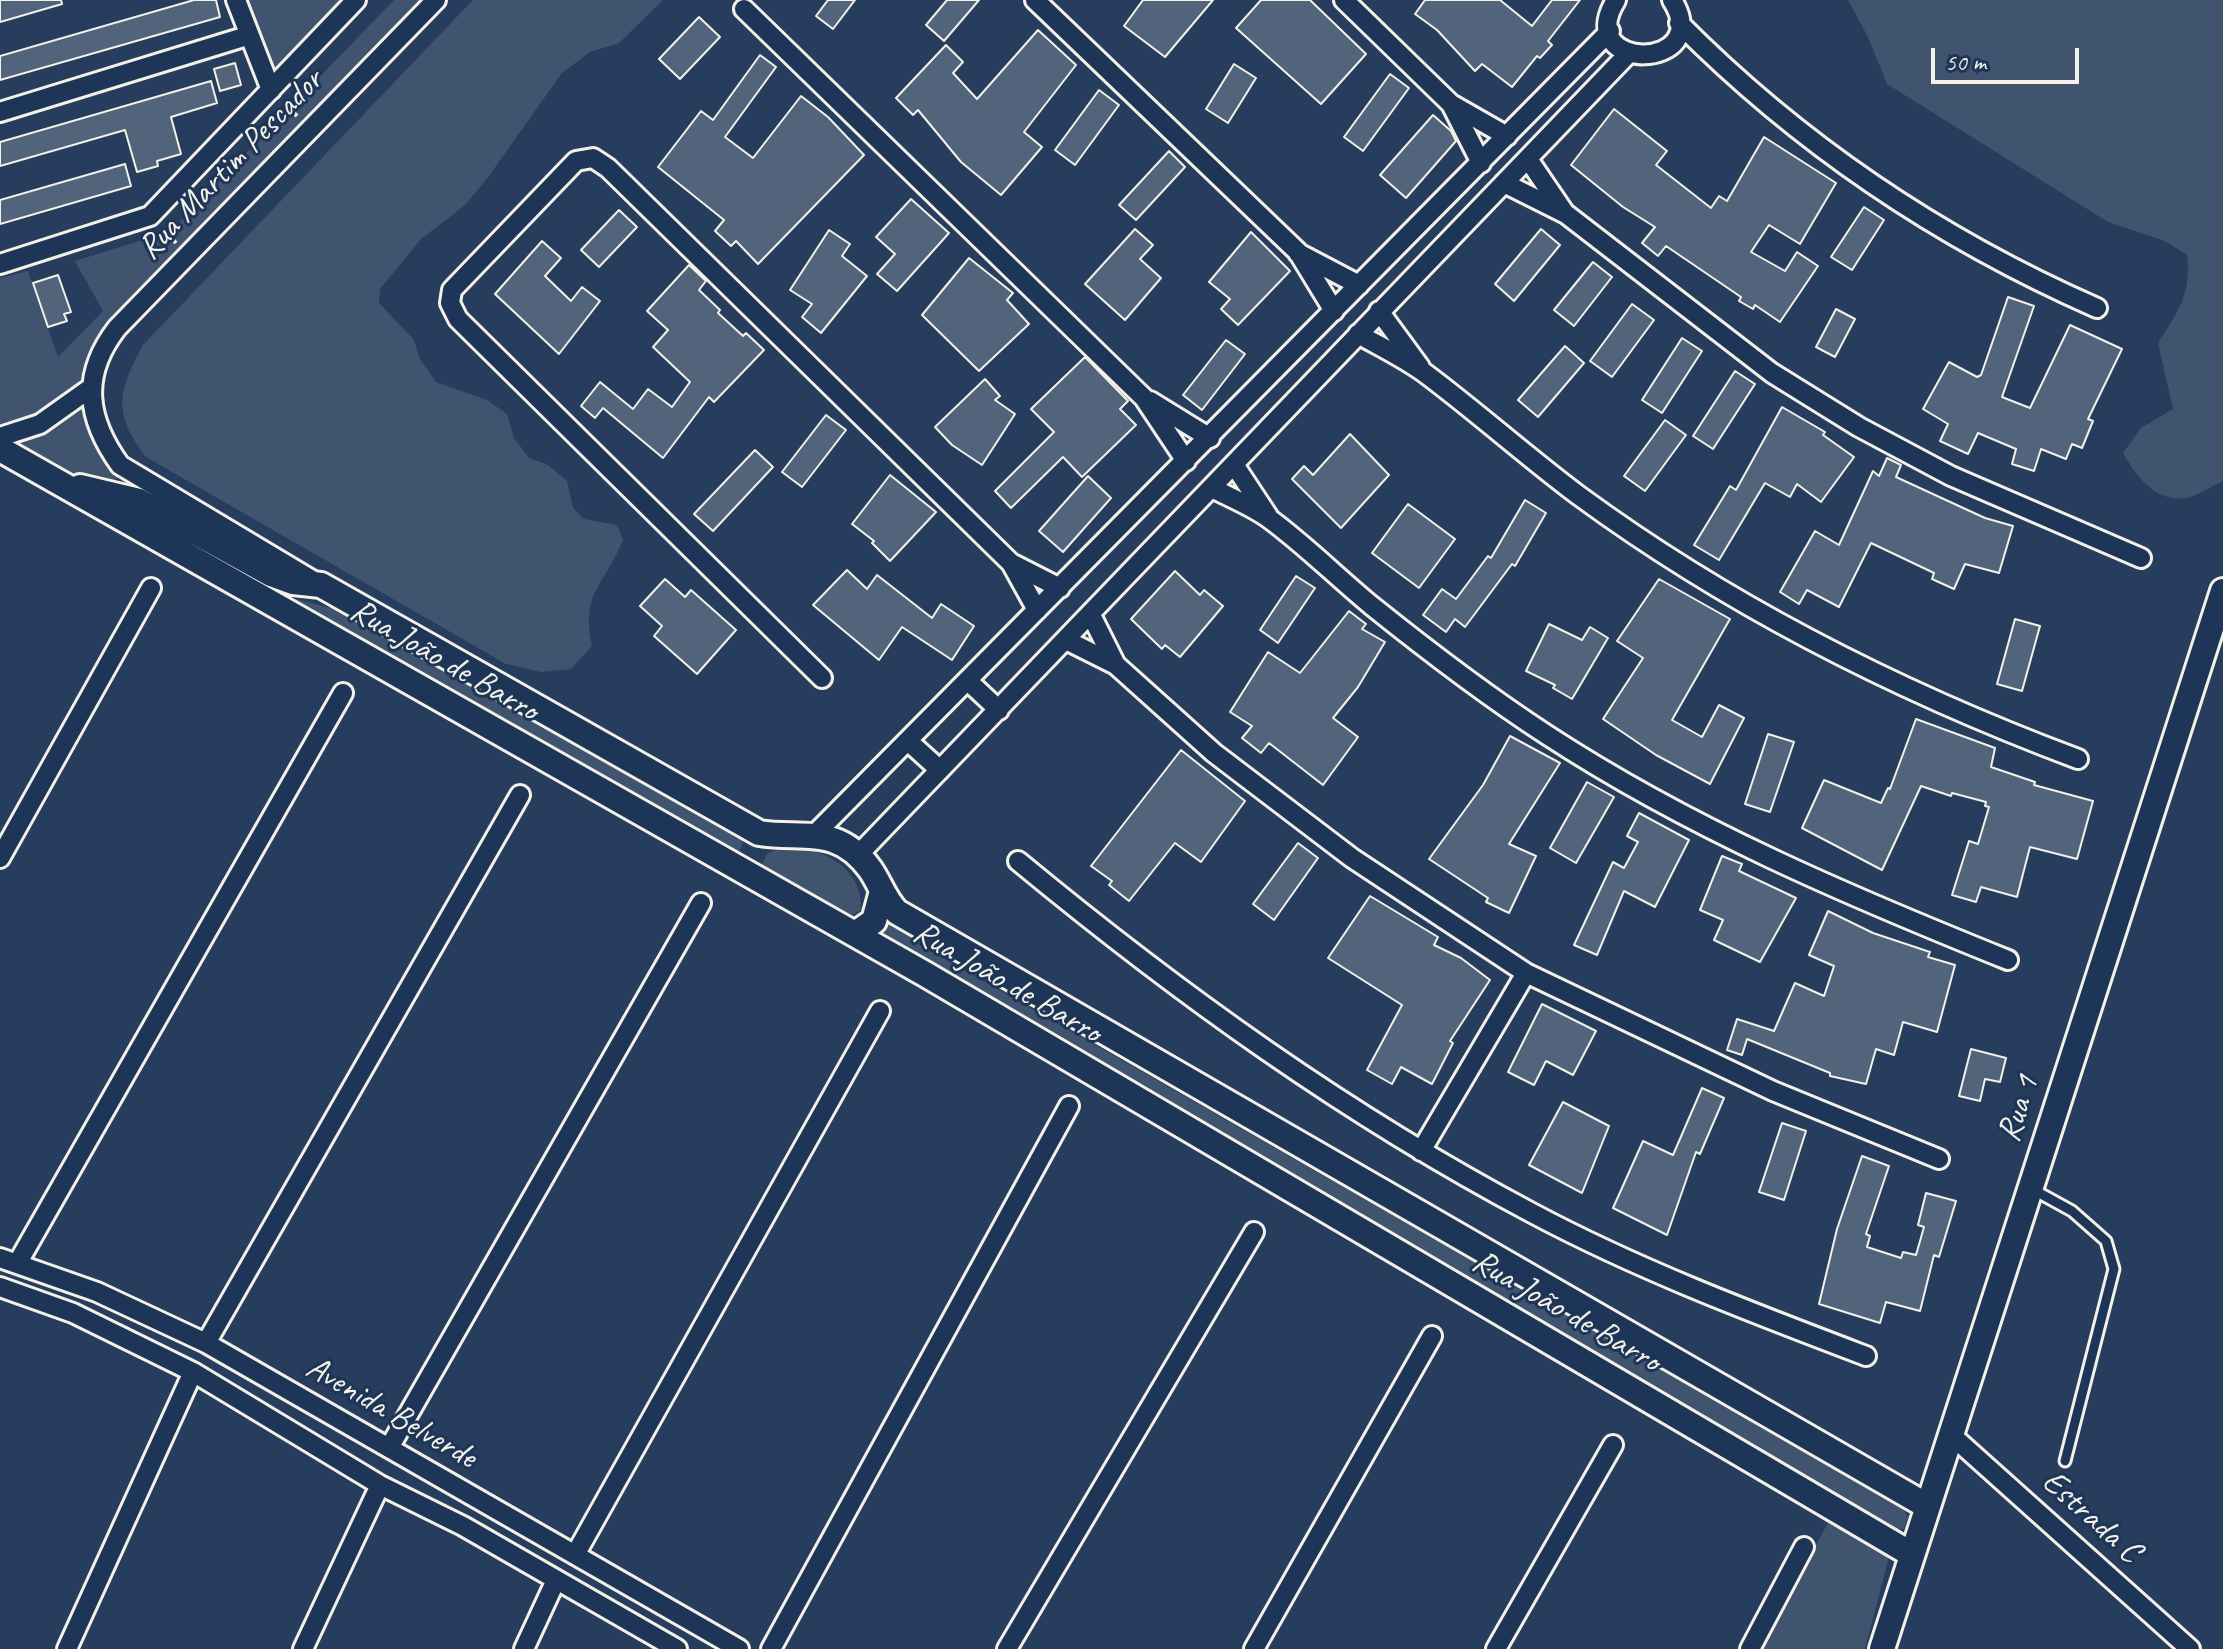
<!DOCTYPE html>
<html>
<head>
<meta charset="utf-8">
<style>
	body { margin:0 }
	#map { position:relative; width:2223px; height:1649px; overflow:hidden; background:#263d5d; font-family:Caveat,sans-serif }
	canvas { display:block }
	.scale { position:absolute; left:1931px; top:48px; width:148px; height:36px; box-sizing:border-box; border:4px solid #f4f1e8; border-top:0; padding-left:10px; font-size:24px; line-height:28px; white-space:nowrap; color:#f4f1e8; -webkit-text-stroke:6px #1d3557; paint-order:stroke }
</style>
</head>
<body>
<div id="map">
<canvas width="2223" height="1649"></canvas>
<div class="scale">50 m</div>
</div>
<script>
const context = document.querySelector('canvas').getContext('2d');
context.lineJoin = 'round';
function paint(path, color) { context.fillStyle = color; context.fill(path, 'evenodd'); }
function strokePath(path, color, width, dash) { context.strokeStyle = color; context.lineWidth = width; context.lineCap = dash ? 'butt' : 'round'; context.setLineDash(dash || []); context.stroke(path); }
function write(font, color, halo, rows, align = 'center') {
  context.font = font + ' Caveat,sans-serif'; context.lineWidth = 6; context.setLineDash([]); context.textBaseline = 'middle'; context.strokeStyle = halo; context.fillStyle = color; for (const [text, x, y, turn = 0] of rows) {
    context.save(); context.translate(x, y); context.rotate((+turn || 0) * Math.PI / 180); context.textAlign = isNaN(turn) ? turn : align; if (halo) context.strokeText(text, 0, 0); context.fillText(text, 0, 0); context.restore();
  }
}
const green = new Path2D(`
	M238,0H353L272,87Z
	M394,0H424L111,320C68,378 72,424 119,477L109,485L66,476L0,439V278L28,271L58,357L103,311L75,261L171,231Z
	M473,0H663L619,43L590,52L562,73L486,180L464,206L421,239L380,289L379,303L414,340L420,359L436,382L487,400L507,414L514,438L529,458L548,465L567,481L573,508L584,519L617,525L623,539C607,584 580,590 592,646L571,669L541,672L506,664L146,457C112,412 118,392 143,345Z
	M1848,0H2223V481C2212,486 2199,495 2187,498C2156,503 2136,476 2123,453L2141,428L2173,409L2158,343C2178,312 2192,293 2187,255L2165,241L2108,222L1887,84L1868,37Z
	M275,594L335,609L743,841L737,859Z
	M785,846C823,848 863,867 861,910L850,916L842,913L766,870L762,865L767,854Z
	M887,915L917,943L1902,1507L1908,1517L1904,1529H1892L875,937Z
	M1829,1521L1889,1557L1865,1649H1760Z`);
const building = new Path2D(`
	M0,0H61L62,4L0,22Z
	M194,0H216L220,17L0,80V56Z
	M828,0H855L833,29L816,16Z
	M947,0H979L944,41L926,25Z
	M1143,0H1213L1165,57L1124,26Z
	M1261,0H1310L1366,54L1321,104L1236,28Z
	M1425,0H1500L1532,26L1552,0H1580L1548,41L1552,45L1540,58L1537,56L1512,87L1482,64L1475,71L1437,30L1415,14Z
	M699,17L720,37L680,79L659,59Z
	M1038,30L1076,65L1024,132L1042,147L1001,195L961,162L918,110L913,115L896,98L946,45L963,62L953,73L977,99Z
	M760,55L776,67L725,137L753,158L801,96L828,117L864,155L758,264L736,241L731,246L715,231L724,220L658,167L701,111L713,120Z
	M235,63L241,85L220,91L214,69Z
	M1234,64L1256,78L1228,123L1206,109Z
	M1390,74L1409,88L1363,151L1344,137Z
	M211,81L217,103L171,117L181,154L157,161L158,166L137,172L125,130L0,166V142Z
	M1099,90L1119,105L1075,165L1055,150Z
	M1614,109L1667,151L1656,165L1711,208L1719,196L1727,201L1764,137L1836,183L1800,244L1769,225L1751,252L1785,271L1797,252L1818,266L1780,322L1755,305L1753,309L1739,301L1741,297L1666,246L1658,256L1642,243L1655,227L1623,207L1571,165Z
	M1433,115L1451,131L1456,141L1406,198L1380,175Z
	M1169,151L1185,167L1136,220L1119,205Z
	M125,164L131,186L0,224V200Z
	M911,199L949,233L897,291L877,274L895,254L876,237Z
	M1864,207L1884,220L1852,270L1831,257Z
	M619,210L637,227L599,267L581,250Z
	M1135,229L1153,245L1140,259L1161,278L1125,320L1085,284Z
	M1541,229L1560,245L1514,301L1495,284Z
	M829,230L850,244L842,256L867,276L821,333L802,317L812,304L790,290Z
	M1251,232L1290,271L1238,325L1221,309L1230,299L1209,282Z
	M542,241L561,258L545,276L571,301L582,287L600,301L559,354L495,294Z
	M969,258L1013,293L1007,300L1029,324L979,371L922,315Z
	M1593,262L1612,277L1574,326L1554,310Z
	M689,265L706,281L699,290L720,310L718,313L743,336L746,333L764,350L714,402L709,397L663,458L603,408L595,418L581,406L600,382L633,409L648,389L672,407L690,382L653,347L668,330L647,311Z
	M58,275L71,312L64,314L67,321L48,327L33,283Z
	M2008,297L2034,306L2002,397L2030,408L2070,325L2122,349L2088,419L2093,421L2082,448L2072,444L2066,459L2041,449L2034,471L2012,464L2016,449L1978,433L1968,454L1940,441L1948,424L1923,409L1949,362L1977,377L1981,375Z
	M1632,304L1654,320L1612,377L1590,361Z
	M1836,309L1855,319L1835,357L1816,347Z
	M1682,338L1702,351L1662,413L1642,400Z
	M1226,340L1245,354L1202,410L1183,395Z
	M1565,346L1584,363L1538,417L1518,400Z
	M1085,357L1128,401L1120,409L1136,425L1082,477L1063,457L1011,508L995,491L1054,432L1031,409Z
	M1735,371L1755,384L1713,449L1693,436Z
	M985,379L1000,396L995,400L1015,414L982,465L952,445L935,427Z
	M1782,407L1825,432L1823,435L1854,457L1821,502L1797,484L1790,497L1765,483L1719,560L1694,545L1730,486L1736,490Z
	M826,415L846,430L802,487L782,472Z
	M1665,420L1686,435L1645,491L1624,476Z
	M1350,434L1389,475L1341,528L1292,479L1304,466L1313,475Z
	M755,450L773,467L713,531L694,514Z
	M1887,458L1901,465L1896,477L1985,518L2013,526L1999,573L1965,564L1954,589L1932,579L1934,573L1871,543L1839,607L1807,590L1799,604L1780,592L1815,531L1839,545L1873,471L1879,476Z
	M890,475L936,512L890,561L872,543L874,541L852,524Z
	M1088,476L1111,498L1063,552L1039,531Z
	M1525,500L1546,513L1515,566L1512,564L1465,627L1455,619L1446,632L1423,615L1442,589L1456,599L1488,556L1491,558Z
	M1408,504L1455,539L1419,588L1372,553Z
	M847,570L867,589L877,575L932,618L941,604L974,626L952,660L902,627L879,660L813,605Z
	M1175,571L1200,595L1204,590L1223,606L1180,657L1165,645L1162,649L1131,619Z
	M1296,576L1315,588L1278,643L1260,630Z
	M665,579L685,597L691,590L736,630L697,674L654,636L662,626L640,606Z
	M1659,579L1730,619L1672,720L1702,737L1719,705L1744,718L1710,784L1656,755L1603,719L1643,658L1617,641Z
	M1349,611L1366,624L1362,629L1385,642L1358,687L1333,718L1358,737L1323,785L1269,743L1261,753L1242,738L1252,726L1230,712L1268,652L1300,673Z
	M2015,619L2040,626L2022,691L1997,684Z
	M1549,624L1582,640L1590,627L1608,638L1572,699L1553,688L1555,685L1526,671Z
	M1916,719L1995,748L1991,767L2035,782L2034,785L2093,801L2077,859L2030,847L2017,897L1981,887L1976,902L1952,895L1969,841L1978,844L1989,807L1985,806L1986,802L1952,793L1951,796L1921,786L1882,870L1802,828L1824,780L1881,803L1888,788L1890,789Z
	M1768,734L1794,742L1770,812L1745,804Z
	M1510,736L1560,763L1509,844L1536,856L1509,913L1486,902L1488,898L1429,859L1483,785Z
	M1181,750L1245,801L1201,862L1175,843L1129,901L1109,885L1112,881L1091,866Z
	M1587,782L1614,797L1576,863L1550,848Z
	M1639,813L1689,840L1655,907L1624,891L1597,955L1574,945L1613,862L1624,868L1638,842L1627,836Z
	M1298,843L1318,858L1274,920L1253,904Z
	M1722,856L1742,864L1739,871L1796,898L1760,962L1714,940L1723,920L1700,910Z
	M1370,896L1438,937L1434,945L1461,958L1490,980L1450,1041L1453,1043L1432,1084L1401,1067L1392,1084L1367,1070L1402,1005L1328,958Z
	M1828,911L1873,933L1930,952L1928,957L1955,965L1937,1032L1903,1022L1894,1055L1876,1049L1866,1084L1830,1076V1073L1747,1039L1742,1055L1727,1050L1737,1019L1774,1031L1795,983L1824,996L1834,966L1809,955Z
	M1542,1004L1596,1031L1573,1075L1546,1061L1534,1085L1508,1072Z
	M1971,1049L2006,1058L2000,1082L1985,1079L1980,1101L1959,1096Z
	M1702,1088L1724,1098L1700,1154L1696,1152L1667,1235L1613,1208L1643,1141L1673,1155Z
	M1563,1102L1609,1126L1582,1193L1529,1165Z
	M1782,1123L1806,1131L1784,1200L1759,1192Z
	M1862,1156L1889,1166L1866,1234L1870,1236L1867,1247L1901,1258L1903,1252L1916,1255L1924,1227L1918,1225L1926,1193L1956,1201L1939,1257L1934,1255L1920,1311L1886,1302L1880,1323L1819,1304L1837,1229Z`);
const path = new Path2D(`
	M284,103L297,116
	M163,229L176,243`);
const service = new Path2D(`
	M2032,1189L2072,1211L2106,1241L2114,1269L2065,1461`);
const minor = new Path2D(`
	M236,0L271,90
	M1035,0L1298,252L1334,311
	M1344,0L1451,104L1507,136
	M1616,0C1571,74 1717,71 1672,0
	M744,9L1144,398L1186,461
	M1679,23C1800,145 1940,239 2097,308
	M1451,104L1481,163
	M0,112L247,36
	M1528,159L1564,212
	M1504,183L1566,214L1772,373L1859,427L1951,476L2141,558
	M1298,253L1359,285
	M0,264L150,216L356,0
	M1379,311L1420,367
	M1358,334C1381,347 1406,359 1426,374C1478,413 1526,456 1578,495C1732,608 1899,692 2078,759
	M1150,401L1210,438
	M0,437L40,424L92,387
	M1235,466L1268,516
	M1212,488C1231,498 1254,507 1271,520C1306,546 1338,578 1372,606C1428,651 1487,696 1547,735C1691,829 1849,896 2008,960
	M1011,563L1060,588
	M317,583L120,465C87,419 80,376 117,328L436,0
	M1091,615L1116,665
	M1066,640L1116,665L1214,753L1352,858L1526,973L1773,1091L1939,1159
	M822,678L458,319L450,303L452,290L576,161L593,158L608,168L1011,563L1037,610
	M968,681L999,710
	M908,741L940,770
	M814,835L1610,31
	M858,855L1629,53
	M0,858L151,588
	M1018,861C1179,994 1347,1115 1532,1213C1639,1270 1753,1313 1866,1356
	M1421,1151L1526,973
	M0,1258L97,1292L206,1343L739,1649
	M17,1264L343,693
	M0,1287L73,1313L193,1372L380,1485L463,1526L677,1649
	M206,1343L520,795
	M1949,1433L2190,1649
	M389,1448L701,903
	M575,1555L880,1011
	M67,1649L193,1372
	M303,1649L380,1485
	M524,1649L556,1580
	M771,1649L1069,1106
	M1007,1649L1254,1232
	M1254,1649L1432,1336
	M1496,1649L1613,1445
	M1750,1649L1804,1547`);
const tertiary = new Path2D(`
	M0,449L925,974L1911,1554
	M80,487L139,501L271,574L293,582L321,585L759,833C803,840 837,824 870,869C880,883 884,899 897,912L1927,1506
	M855,934L874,921L882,891
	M1882,1649L2223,591`);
const streetNames = [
	["Rua Martim Pescador",231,165,-46],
	["Rua João de Barro",444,661,30],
	["Rua João de Barro",1007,983,30],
	["Rua 1",2019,1109,-72],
	["Rua João de Barro",1566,1312,30],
	["Avenida Belverde",391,1413,30],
	["Estrada C",2091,1517,42]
];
paint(green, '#40546f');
paint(building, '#52647b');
strokePath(building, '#f4f1e8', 2);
strokePath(service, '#f4f1e8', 15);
strokePath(minor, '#f4f1e8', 24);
strokePath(tertiary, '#f4f1e8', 30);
strokePath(path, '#f4f1e8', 4, [8, 6]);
strokePath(service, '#1d3557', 9);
strokePath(minor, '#1d3557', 18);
strokePath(tertiary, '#1d3557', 24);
write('34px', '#f4f1e8', '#1d3557', streetNames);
</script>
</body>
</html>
